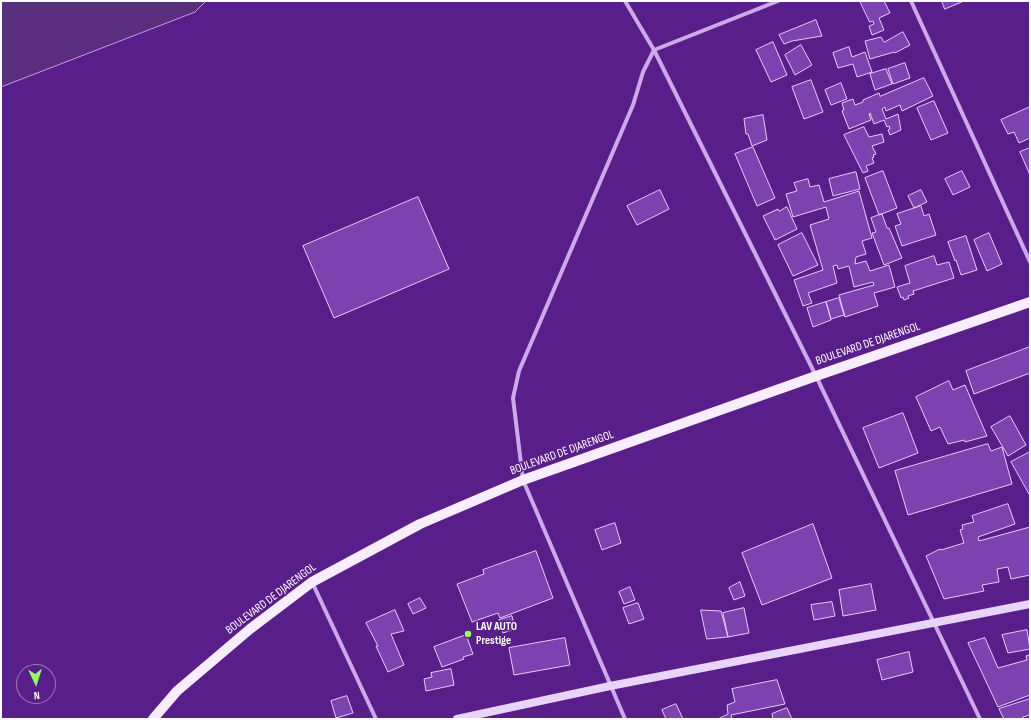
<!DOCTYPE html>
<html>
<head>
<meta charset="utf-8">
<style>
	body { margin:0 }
	#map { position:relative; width:1031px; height:720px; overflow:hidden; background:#581e89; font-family:"Sofia Sans Condensed",sans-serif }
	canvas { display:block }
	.frame { position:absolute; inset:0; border:2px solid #fff; pointer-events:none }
	.north { position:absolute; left:16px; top:664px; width:40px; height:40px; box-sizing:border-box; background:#581e89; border:1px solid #9b78b8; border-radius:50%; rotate:176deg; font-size:11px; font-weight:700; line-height:16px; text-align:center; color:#fff }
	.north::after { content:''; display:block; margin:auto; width:14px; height:18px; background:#95fa68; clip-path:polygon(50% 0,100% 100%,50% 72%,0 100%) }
</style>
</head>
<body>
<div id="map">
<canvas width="1031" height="720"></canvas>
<div class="frame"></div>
<div class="north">N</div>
</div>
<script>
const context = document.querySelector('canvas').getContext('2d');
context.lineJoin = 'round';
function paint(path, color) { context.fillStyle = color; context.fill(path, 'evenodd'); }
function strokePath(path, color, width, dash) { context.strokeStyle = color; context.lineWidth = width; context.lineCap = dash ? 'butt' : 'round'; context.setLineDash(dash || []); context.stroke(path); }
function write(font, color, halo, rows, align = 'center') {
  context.font = font + ' "Sofia Sans Condensed",sans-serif'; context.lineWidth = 3; context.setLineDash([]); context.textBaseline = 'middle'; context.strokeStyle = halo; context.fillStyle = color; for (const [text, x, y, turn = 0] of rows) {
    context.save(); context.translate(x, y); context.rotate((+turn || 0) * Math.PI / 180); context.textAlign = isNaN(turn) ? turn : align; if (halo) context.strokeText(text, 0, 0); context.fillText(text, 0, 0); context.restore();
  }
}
const water = new Path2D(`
	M1,1H206L195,12L1,87Z`);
const building = new Path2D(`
	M860,1H884L890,13L879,18L884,30L872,35L869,26L874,24L873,21L870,22Z
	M942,1H964L945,9Z
	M816,20L822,36L792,41L784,44L779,35Z
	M903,32L910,45L895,53L894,52L870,59L865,41L881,37L884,42Z
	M773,42L787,75L771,82L756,50Z
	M801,45L812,65L795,75L785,55Z
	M849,47L852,57L865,52L872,72L857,77L853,64L838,68L833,53Z
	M905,63L910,78L893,84L888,69Z
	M886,69L892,84L875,90L870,74Z
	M924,78L933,96L902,111L900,105L886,111L885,107L882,109L886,119L898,114L901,130L890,135L888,130L890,129L889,126L887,127L884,120L874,124L870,113L869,114L871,120L849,129L842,111L844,110L842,103L853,99L855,105L863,102V100L879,93L880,96Z
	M811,80L823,112L804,119L792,87Z
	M841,83L847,99L831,105L825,90Z
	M934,101L948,133L931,140L917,108Z
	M1030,107V138L1019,143L1014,132L1008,134L1001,120Z
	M763,115L767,140L752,146L748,134H746L744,119Z
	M864,127L869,137L882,134L884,142L872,146L876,154L873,155L874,157L872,158L874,163L866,166L868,171L863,173L844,135Z
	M753,147L775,198L757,206L735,154Z
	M1030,148V175L1020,152Z
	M883,171L897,208L879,215L865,178Z
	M962,171L970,187L953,195L945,179Z
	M856,172L860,189L833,196L829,179Z
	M808,179L810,187L819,185L824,202L859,191L872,238L862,241L866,254L856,257L855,264L866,261L870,271L889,265L895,287L874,293L878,306L845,317L839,295L874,285L873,282L854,287L849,266L838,269L837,265L833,266L837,283L808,293L812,303L803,306L794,280L823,270L810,225L829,219L826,207L793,217L786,194L797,191L794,183Z
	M660,190L669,209L637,225L627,206Z
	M921,190L927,202L914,208L908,196Z
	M418,197L449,269L334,318L303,246Z
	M921,206L924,216L929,214L936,235L902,246L895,226L901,224L897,214Z
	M787,207L797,229L775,240L763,216L778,209L779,211Z
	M882,214L887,228H889L902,258L884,265L872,233L876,232L871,218Z
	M802,233L818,265L793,276L778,245Z
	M989,233L1002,264L987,271L974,240Z
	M966,236L977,270L961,275L956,260L955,261L948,242Z
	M934,256L937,265L949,262L954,278L913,291L914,294L908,296L909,298L904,300L903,297L901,298L897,287L910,283L905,266Z
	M839,298L844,315L831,319L826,302Z
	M826,302L831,320L813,327L807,308Z
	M1030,347V373L974,394L966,371Z
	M949,381L953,390L965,385L987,436L965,442L964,440L948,444L940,427L931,431L916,397Z
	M903,413L918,453L879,468L863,428Z
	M1010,416L1026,445L1008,456L991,427Z
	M988,444L991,451L1002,447L1012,484L908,515L895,471Z
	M1030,452V493L1029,494L1011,462Z
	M1008,504L1015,524L978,537L979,541L1030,527V575L1011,579L1008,567L997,569L999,582L982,585L984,591L944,599L926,556L940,549L941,550L964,543L960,530L963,529L962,525L974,522L972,516Z
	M615,523L621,543L602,550L595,530Z
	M813,524L832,578L762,605L742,553Z
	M536,551L553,598L500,618L498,613L472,622L457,584L484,574L483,570Z
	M740,582L745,596L734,600L729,588Z
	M871,584L876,610L843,616L839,590Z
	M630,587L635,600L624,604L619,592Z
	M420,598L426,608L413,614L408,604Z
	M832,602L835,616L814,620L811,605Z
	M638,603L644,619L629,624L623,608Z
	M744,608L749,633L728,637L723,613Z
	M395,610L404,631L391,634L404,665L388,672L376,646H378L366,623Z
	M701,610L721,611L728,637L707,639Z
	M512,616L515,629L503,633L499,620Z
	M1027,630L1030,649L1008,653L1002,635Z
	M466,635L473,654L463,657L464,659L442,667L434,647Z
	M565,638L570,665L514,675L509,648Z
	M985,638L998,668L1027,660L1026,656L1030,655V695L998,707L968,643Z
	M909,652L913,672L882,680L877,660Z
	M451,669L454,685L426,691L424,679L432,677L431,673Z
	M777,680L785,704L731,715L732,719H718L728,714L727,705L735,702L732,689Z
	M347,696L353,713L336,718L331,701Z
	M1030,699V715L1023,717V719H1004L999,709Z
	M676,704L683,719H666L662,710Z
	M787,708L792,719H773L772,714Z`);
const minor = new Path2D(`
	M625,1L654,50L816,376L980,719
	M911,1L1030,262
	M312,582L376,719
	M625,719L523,480L513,398L519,371L633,105L643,72L654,50L778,1`);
const secondary = new Path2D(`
	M457,719L610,686L1030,604`);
const primary = new Path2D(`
	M153,719L177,691L250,629L312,582L420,524L523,480L816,376L1030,302`);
const markers = [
	[468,634,4,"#95fa68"]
];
const streetNames = [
	["BOULEVARD DE DJARENGOL",868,344,-19],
	["BOULEVARD DE DJARENGOL",562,453,-20],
	["BOULEVARD DE DJARENGOL",271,599,-37]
];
const poiNames = [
	["LAV AUTO",476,627],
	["Prestige",476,641]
];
paint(water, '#5a2e7e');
strokePath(water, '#c69ced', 1);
paint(building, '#7c42b0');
strokePath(building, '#e4cef8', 1);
strokePath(minor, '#cca9eb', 4);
strokePath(secondary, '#e8d4f9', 8);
strokePath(primary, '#f8edfe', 10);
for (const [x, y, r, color] of markers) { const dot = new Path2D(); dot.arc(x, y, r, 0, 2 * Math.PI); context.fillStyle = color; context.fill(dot); strokePath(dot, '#581e89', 1.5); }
write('12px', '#fff', '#581e89', streetNames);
write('bold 12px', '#fff', '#581e89', poiNames, 'left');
</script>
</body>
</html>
